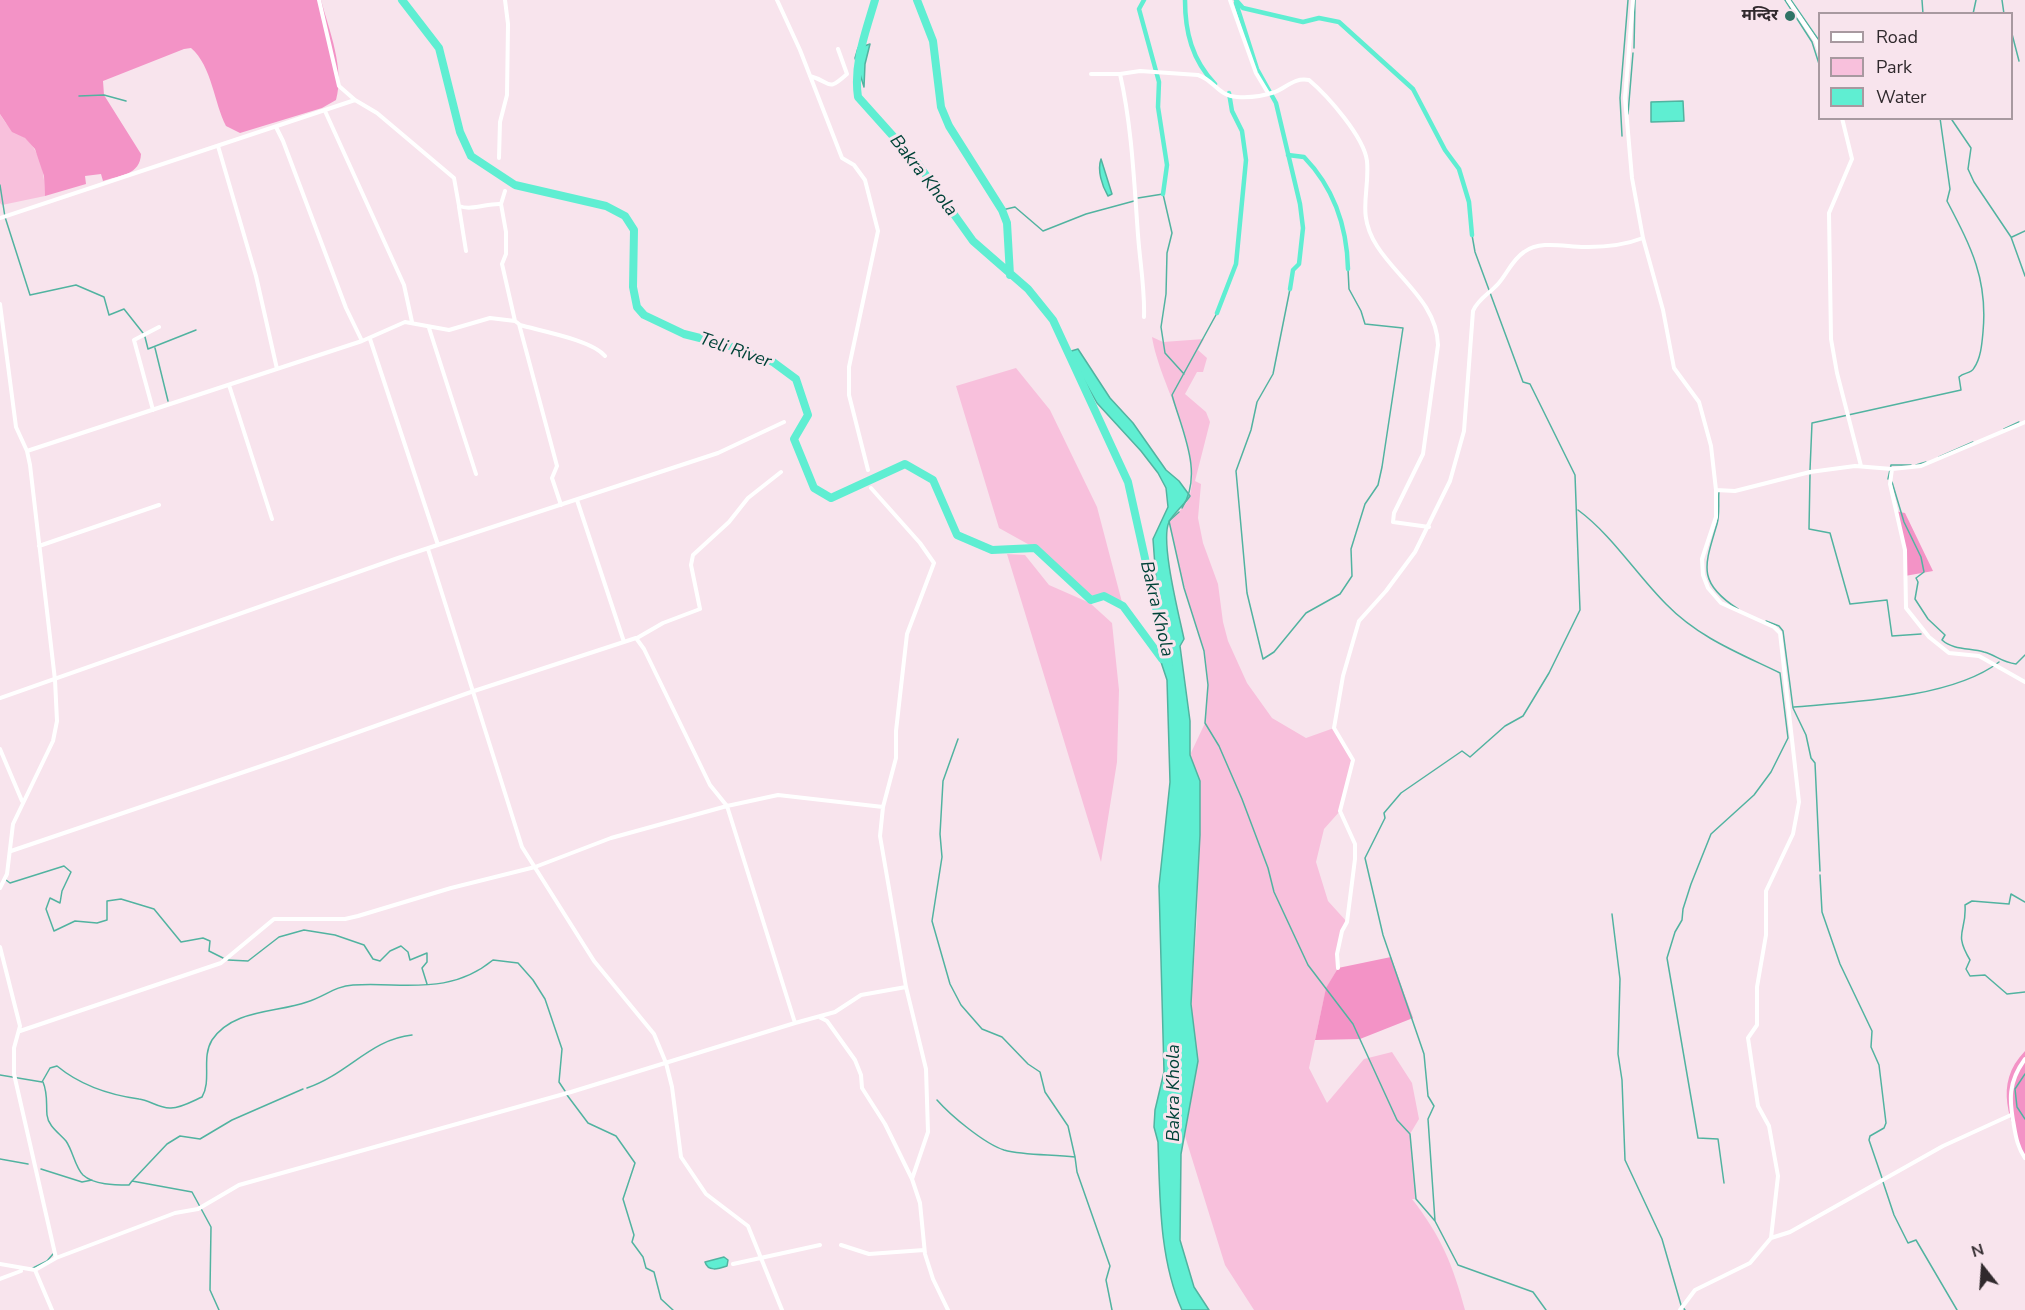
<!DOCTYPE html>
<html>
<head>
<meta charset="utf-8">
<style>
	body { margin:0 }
	#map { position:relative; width:2025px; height:1310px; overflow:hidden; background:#f8e4ed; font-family:"Nunito Sans",sans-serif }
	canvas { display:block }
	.legend { position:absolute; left:1818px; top:12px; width:195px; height:108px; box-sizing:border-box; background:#f8e4ed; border:2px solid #a899a0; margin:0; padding:8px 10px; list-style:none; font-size:18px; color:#30292d }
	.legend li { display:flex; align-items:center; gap:12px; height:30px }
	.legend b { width:30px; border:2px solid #a899a0 }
	.north { position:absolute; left:1953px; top:1238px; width:60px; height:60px; -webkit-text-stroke:4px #f8e4ed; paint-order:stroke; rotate:343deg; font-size:16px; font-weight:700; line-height:24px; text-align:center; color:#30292d }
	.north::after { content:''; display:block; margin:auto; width:21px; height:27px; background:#30292d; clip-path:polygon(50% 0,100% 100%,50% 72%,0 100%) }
</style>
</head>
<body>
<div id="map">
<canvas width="2025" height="1310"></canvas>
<ul class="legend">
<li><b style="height:8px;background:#fff"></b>Road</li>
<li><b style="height:16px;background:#f8c0dc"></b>Park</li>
<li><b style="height:16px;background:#5feed2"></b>Water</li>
</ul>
<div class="north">N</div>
</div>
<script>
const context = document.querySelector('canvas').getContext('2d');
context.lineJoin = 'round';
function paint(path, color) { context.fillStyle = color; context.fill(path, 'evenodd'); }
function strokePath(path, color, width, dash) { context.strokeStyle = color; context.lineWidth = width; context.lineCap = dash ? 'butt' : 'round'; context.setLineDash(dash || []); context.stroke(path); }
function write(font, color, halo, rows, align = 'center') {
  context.font = font + ' "Nunito Sans","Noto Sans Devanagari",sans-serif'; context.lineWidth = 6; context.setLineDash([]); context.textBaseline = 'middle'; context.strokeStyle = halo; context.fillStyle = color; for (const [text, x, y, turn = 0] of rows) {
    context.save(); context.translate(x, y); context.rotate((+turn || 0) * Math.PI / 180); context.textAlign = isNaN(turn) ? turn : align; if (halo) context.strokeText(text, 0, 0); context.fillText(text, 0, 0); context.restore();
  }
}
const green = new Path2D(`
	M0,114C10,131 11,127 24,137C41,151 45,175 45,196L2,205L0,203Z
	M1152,337L1163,342L1204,339L1198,350L1207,358L1203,372H1197L1185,394L1206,412L1210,422L1195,481L1201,484L1198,518L1203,543L1218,584L1223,622L1228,641L1247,683L1272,718L1306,738L1334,728L1353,760L1340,811L1324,829L1316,862L1328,901L1347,922L1342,931L1337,954L1338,968L1326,989L1309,1068L1327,1103L1364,1059L1392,1052L1412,1083L1419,1119L1410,1134L1416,1199H1412C1441,1236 1453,1265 1465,1310H1254L1225,1265L1185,1136L1198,1061L1191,1004L1197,919L1200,781L1190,755L1205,723L1208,685L1204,651L1184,588L1169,521C1177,514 1187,505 1190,495C1203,449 1159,383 1152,337Z
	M1016,368L1050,410L1097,507L1123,606L1104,597L1091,600L1035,548L999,528L956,386Z
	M1007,554L1025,555L1049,585L1090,603L1112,623L1119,690L1117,762L1101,862Z`);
const forest = new Path2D(`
	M0,0H321C329,30 345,69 336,100L322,108L240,133L226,126C214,103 212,66 191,48L184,49L103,81L104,95L141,154C140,175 121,175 103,181L101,174L85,176L86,184L45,196L44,176L35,149L25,138L12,132L0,114Z
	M1895,511L1905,513L1933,571L1905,576V550Z
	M1391,957L1413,1018L1360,1039L1315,1040L1326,988L1338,968Z
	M2025,1051V1159C2011,1121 1992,1085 2025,1051Z`);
const water = new Path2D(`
	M870,44L865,64L864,87L855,58L858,48Z
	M1683,101L1684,121L1651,122V102Z
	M1101,159L1112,194L1108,196C1102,186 1097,170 1101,159Z
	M1078,349L1110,398L1133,423L1166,470L1179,481L1190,496C1185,504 1172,515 1169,522C1160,541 1179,615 1184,639L1180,646L1190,721V755L1200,781V835L1191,1004L1198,1061L1181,1154L1180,1240L1194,1287L1209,1310H1182C1159,1259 1160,1197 1158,1142L1154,1127L1155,1110L1164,1072L1159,886L1170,782L1167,680L1158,653L1167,657L1159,621L1153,539L1168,507L1166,488L1158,473L1141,451L1097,403L1068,352Z
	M724,1257L728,1260L727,1266C718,1269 708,1272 705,1262Z`);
const stream = new Path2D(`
	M1785,0L1812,42L1820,67
	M1791,0L1820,42
	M1922,0L1923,14
	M2002,0L2004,14
	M1973,14L1976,0
	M2012,34L2019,61
	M1634,48L1635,0
	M79,96L104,95L126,101
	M1628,114L1633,53
	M1952,120L1971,148L1968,169L1974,182L2011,237L2025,276
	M1622,136L1620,98L1628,0
	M0,185L5,217L30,295L76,285L104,297L109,315L124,309L143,333
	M1138,198L1163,194L1172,233L1167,253L1166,294L1161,327L1165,353L1184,374
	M1002,210L1015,207L1043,231L1086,214L1134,201
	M2012,237L2025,231
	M1290,289L1273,374L1257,402L1251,430L1236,471L1247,593L1263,659L1274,652L1306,613L1340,594L1352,576L1351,549L1365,504L1378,485L1382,467L1403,328L1365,324L1361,311L1349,289L1348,269
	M145,337L148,349L196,330
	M155,348L168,401
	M2004,429L2019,422
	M1939,457L1973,442
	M1916,465L1926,462
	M1810,470L1812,423L1961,390L1959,377C1964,372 1971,374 1974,368C1981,358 1982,343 1983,332C1988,279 1971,247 1947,201L1950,189L1940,118
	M1810,475L1809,529L1830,533L1850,604L1887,600L1892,636L1921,634
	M1888,479L1891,465H1911
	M1892,482L1904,522L1921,557L1924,572L1916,578L1918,582L1915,599L1928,619L1945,635L1942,640C1953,650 1970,648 1984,652C1996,655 2001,662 2016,664L2025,655
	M1719,491C1718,501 1720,514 1717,524C1705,565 1696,582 1738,609
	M1182,508C1204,474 1182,431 1172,395L1217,313
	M1578,510C1612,535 1636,574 1666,604C1699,638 1739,653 1780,673L1788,738L1771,772L1754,795L1711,834L1691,884L1683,909L1682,920L1675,932L1667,958L1698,1138L1718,1139L1724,1183
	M1179,512L1169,521L1184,588L1204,651L1208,685L1205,723L1219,746L1242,799L1268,868L1274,892L1308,965L1353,1024L1397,1120L1410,1134L1416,1199L1435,1221L1458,1265L1533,1292L1546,1310
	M1766,621L1779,626L1783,631L1793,708L1806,735L1811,758L1815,763L1820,871
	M1794,707C1853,702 1953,698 1999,662
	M958,739L943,781L940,834L942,857L932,921L950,984L961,1005L982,1029L1002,1037L1028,1064L1040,1072L1045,1092L1068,1126L1075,1157
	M1820,875L1822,912L1840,964L1872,1031L1871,1047L1879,1065L1886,1123L1884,1128L1870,1136L1869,1140L1882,1178
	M6,880L10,883L64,866L71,872L62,891L60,903L50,898L46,909L54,931L75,921L97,923L107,920V901L121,899L154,909L181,942L203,938L210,941L209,951L223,958
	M2025,902L2011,894L2009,904L1972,901L1965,905C1967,932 1953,932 1970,960L1966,969L1970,976L1985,975L2007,994L2025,992
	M1612,914L1620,979L1618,1054L1622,1080L1625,1160L1662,1239L1681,1305L1685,1310
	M228,960L248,961L279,937L304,930L335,935L364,945L373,959L380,961L390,951L401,946L408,952L410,960L427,953V962L422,968L427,984
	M2025,1074L2015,1089L2017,1107L2025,1119
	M0,1075L42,1082L50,1068L57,1066C80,1085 110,1095 139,1099C149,1100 160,1109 171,1108C181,1108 193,1101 202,1097C212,1080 201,1058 212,1040C233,1009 276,1013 307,1002C324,997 335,986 353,985C405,982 449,996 493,960L518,963L533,980L545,999L562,1049L559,1082L565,1091
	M43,1082C48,1094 46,1103 47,1115C48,1126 59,1133 66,1141C73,1151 75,1167 83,1175C94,1185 115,1185 129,1185L132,1181L192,1192L211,1227L210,1290L219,1310
	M307,1088C348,1074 371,1039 412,1035
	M567,1095L588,1123L616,1136L635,1163L623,1199L634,1235L632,1242L643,1257L646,1268L654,1272L661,1299L673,1310
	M937,1100C951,1116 985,1144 1004,1150C1026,1156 1052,1154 1075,1157L1077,1172L1110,1266L1106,1280L1112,1310
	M0,1159L28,1164
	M41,1169L82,1182L92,1180
	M133,1180L167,1144L180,1136L200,1139L232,1120L303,1089
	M1883,1182L1894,1215L1908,1243L1916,1240L1957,1310
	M1435,1221L1428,1119L1434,1106L1428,1096L1424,1054L1383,935L1365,858L1385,818L1384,813L1401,793L1462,751L1470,757L1505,726L1523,716L1549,673L1580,610L1575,475L1530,384L1523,382L1475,252L1472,235
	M33,1268L47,1261L53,1254`);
const canal = new Path2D(`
	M1144,0L1139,9L1159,82L1158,107L1167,165L1163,194
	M1185,0C1185,32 1192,60 1215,84
	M1236,0L1243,8L1303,22L1319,18L1339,22L1413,89L1445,150L1459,169L1469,202L1472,235
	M1236,3L1257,69L1276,103L1300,204L1303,228L1299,264L1293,270L1290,289
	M1288,155L1304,157C1334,188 1347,227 1348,269
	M1217,313L1236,264L1246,160L1242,131L1232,111L1229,93`);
const river = new Path2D(`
	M402,0L439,48L460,132L471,156L515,185L606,206L625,216L634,230L633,287L637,307L644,315L684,334L724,344L773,362L796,379L808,415L794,439L814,488L831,498L905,464L933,480L957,535L992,550L1035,548L1091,600L1104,596L1123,606L1162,659
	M875,0C866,31 853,64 858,97L918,164L973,241L1028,289L1053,320L1128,482L1169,666
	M917,0L933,41L941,107L949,126L1002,210L1007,223L1010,275`);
const minor = new Path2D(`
	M777,0L800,50L842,158L854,165L865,180L878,231L849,367V395L868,470
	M1230,0L1256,73L1268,93
	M1633,0L1625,98L1632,178L1643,238L1663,310L1674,368L1699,402L1711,446L1716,490V517L1702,559L1703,575L1708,588L1721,603L1774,627L1780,633L1799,802L1793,834L1766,891V935L1757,987V1025L1748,1038L1758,1106L1769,1126L1778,1176L1771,1238L1750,1263L1695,1290L1680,1310
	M1788,0L1816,41L1820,53
	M1091,74H1120
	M810,76C832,82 826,93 847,74L838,49
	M355,100L377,113L454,178L459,206C472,211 487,203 501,204
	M325,111L404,285L412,322
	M1842,118L1852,159L1829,213L1831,339L1837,373L1861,466
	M276,127L283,141L346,308L362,341
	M218,146L256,276L277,369
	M499,158L500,122L507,95L508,24L505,0
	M505,191L501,204L506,232V254L502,264L515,321
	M459,207L466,251
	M0,218L355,100L339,86L319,0
	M0,304L16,427L27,451L30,465L55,680L57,721L53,741L13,824L7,874L0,888
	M1144,317C1145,289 1140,263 1138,235C1134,181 1132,127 1120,74L1140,71L1198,75C1214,80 1218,96 1237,97C1249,98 1263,96 1275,92C1287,87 1295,77 1309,80C1328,96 1364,137 1367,161C1370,193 1356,213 1377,246C1398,279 1437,303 1438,345L1423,454L1394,513L1393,522L1429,527
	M520,325C541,331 592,340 605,356
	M429,328L476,474
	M370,339L438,545
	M229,385L272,519
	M153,410L134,340L159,327
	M27,451L362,341L405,322L449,330L490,318L515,321L519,324L557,466L552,478L561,505
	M1892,469L1890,484L1905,550L1906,608L1929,637L1949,653L1979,656L2025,682
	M871,488L920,543L934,563L907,634L896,731V758L883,807L880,836L906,987L926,1069L928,1132L912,1179L920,1203L925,1254L933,1279L948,1310
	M1716,490L1735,491L1810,472L1855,466L1892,469L1921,466L2025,422
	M577,500L624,642
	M39,546L159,505
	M428,549L522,847L594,961L654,1034L666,1063L672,1087L681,1157L706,1194L748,1226L782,1310
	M637,638L663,623L700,609L691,565L693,555L729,522L748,498L781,472
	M0,698L398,558L718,453L784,422
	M0,749L22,801
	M11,851L288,757L471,692L636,638L644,649L710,785L727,806L795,1023L571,1092L239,1185L198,1209L175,1213L56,1258
	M0,947L20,1026L14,1048V1074L56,1258L35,1270
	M1338,968L1337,954L1342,931L1347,922L1355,859V844L1340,811L1353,760L1334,728L1343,676L1359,621L1386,591L1415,552L1450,481L1464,431L1473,311C1478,299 1489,294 1498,284C1507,274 1512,260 1524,252C1542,239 1568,248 1588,247C1607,247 1625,245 1643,238
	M821,1018L827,1021L855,1060L861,1075L862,1088L885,1124L912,1179
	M795,1023L835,1012L861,995L906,987
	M20,1031L221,963L274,919H345L358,916L451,888L535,867L611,838L727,806L778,795L883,807
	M2025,1059C2008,1082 2009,1100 2014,1126C2016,1138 2018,1148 2025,1158
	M1771,1238L1790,1232L1943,1146L2011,1115
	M841,1245L869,1254L924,1250
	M0,1264L35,1270L52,1310
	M733,1264L820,1245
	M0,1279L21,1271`);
const markers = [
	[1790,16,6,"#307466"]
];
const poiNames = [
	["मन्दिर",1778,16]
];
const waterNames = [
	["Bakra Khola",923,176,52],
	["Teli River",735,351,19],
	["Bakra Khola",1156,609,77],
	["Bakra Khola",1175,1093,-90]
];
paint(green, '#f8c0dc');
paint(forest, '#f393c6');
paint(water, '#5feed2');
strokePath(water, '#51b3a0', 1.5);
strokePath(stream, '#51b3a0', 1.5);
strokePath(canal, '#5feed2', 4.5);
strokePath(river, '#5feed2', 8);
strokePath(minor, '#fff', 4);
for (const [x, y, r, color] of markers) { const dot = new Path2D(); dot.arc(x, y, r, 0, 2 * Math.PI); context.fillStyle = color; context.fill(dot); strokePath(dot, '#f8e4ed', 2); }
write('bold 16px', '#30292d', '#f8e4ed', poiNames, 'right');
write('italic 18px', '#004338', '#f8e4ed', waterNames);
</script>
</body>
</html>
